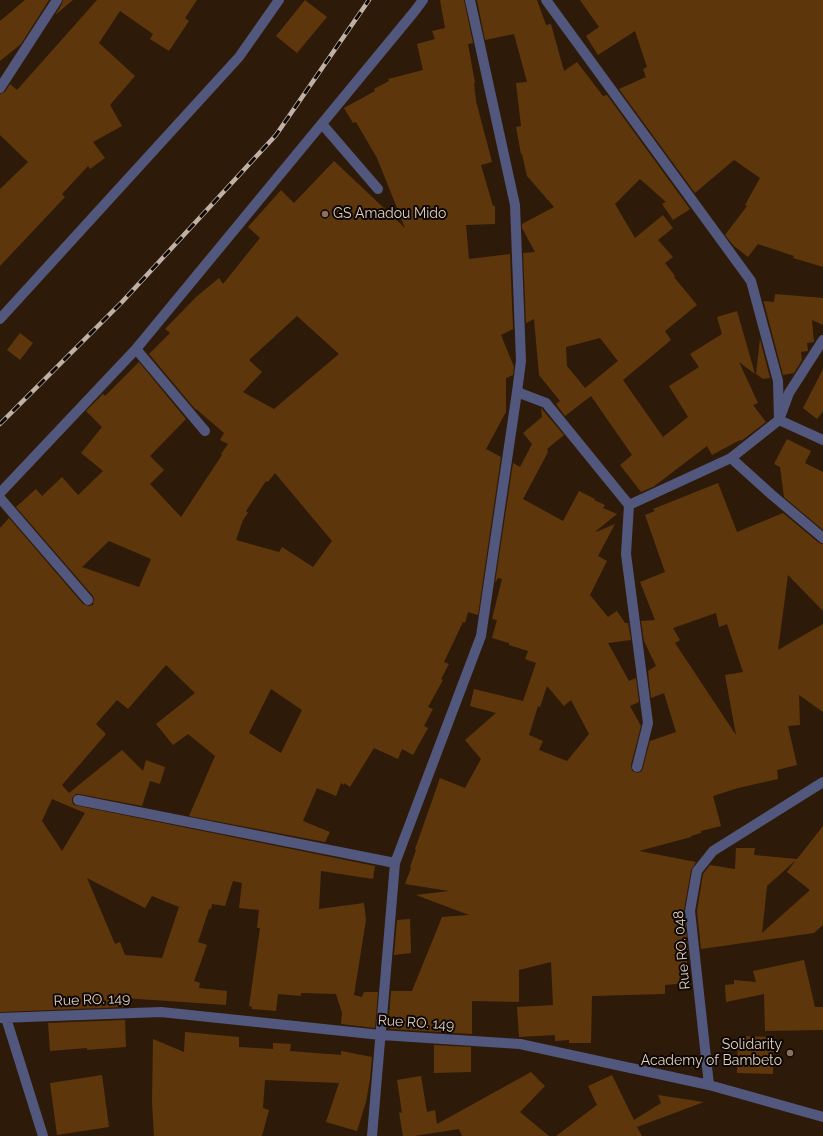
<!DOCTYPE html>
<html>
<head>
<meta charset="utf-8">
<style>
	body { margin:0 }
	canvas { display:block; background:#2e1a08 }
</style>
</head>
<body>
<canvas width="823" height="1136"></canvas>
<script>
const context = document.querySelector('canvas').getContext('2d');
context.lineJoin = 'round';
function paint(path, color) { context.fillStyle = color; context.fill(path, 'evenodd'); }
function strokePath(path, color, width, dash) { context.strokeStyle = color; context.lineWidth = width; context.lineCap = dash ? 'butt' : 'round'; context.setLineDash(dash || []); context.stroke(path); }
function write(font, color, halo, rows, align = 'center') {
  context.font = font + ' Raleway,sans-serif'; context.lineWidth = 4; context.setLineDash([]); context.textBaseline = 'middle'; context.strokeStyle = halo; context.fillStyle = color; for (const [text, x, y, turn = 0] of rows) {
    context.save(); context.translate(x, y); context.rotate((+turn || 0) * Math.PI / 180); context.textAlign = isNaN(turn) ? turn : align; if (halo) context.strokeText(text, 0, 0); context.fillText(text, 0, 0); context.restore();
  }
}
const building = new Path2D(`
	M25,0H49L21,44L0,61V21Z
	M63,0H73L55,15L62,4Z
	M97,0H197L185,18L189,21L169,51L150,39L153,34L120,11L99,43L135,76L110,105L122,126L93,142L105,158L90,169L88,166L62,194L65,197L0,266V189L28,162L0,135V94L5,92L10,84L17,90Z
	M305,0L327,17L297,53L276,36Z
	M440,0H464L473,43L468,44L475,83H474L476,101L492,162L481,165L493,206H495V224L466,225L469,259L510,254L513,329L501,335L514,367L513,375L506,378V412L486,449L501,457L478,615L468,612L465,623L463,622L444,662L449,664L441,679L443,680L428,707L433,709L424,726L428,728L413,755L402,749L398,759L374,748L350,787L344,783V785L341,783L336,796L317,788L303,821L330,832L325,842L189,816L215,756L188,734L173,745L156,724L195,693L166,665L128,709L117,700L96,724L106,734L62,785L69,793L122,750L143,771L146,760L165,767L160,784L150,781L142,806L79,794H76L72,798V802L74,805L375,866L373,879L321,871L319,909L364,903L366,920L354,995L362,997L364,992H378L375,1028L341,1024L342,1013L336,994L301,993V996L278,994L276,1011L252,1009V1007L249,1006L260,928H257L259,910L239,908L242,883L233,881L225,906L212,904L211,909H209L198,942L207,945L194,981L200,983L199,988L227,991L226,1005L124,998L125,1007L0,1012V528L9,518L83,604L89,606L93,605L94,599L93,596L16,507L36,489L42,496L62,477L78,495L103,471L81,453L102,427L86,411L103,394L105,396L139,362L186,419L150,456L164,470L150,484L181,517L222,455L221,454L228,444L220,440L224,433L196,409H195L149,354L170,333L165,329L196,297L219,278L223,284L260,238L248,227L281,190L294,203L334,161L405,228L377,158L356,122L353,123L344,108L375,91L374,89L389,81L388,79L423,70L417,44L435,39L432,31L445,28ZM297,316L339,354L274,409L243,392L262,372L249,360ZM275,473L332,541L313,567L282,547L279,552L236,540L243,520L248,513L246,511L266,481L268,482ZM109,541L151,559L139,587L82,567ZM271,689L302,710L281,753L249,733ZM52,799L85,813L62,851L42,821ZM87,878L145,908L152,896L179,907L162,958L125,955L120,942L115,944Z
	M477,0H537L546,25L551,24L564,71L577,62L603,96L607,95L690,209L673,220L662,204L666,202L640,179L615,204L635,238L663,215L673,228L658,240L673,257L665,263L675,276L674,277L697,305L665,331L671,340L623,380L663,437L688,417L669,386L699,367L690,354L722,334L717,317L737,311L755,374L739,362L758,403L753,405L766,422L741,441L740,440L712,455L707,446L653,487L641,492L620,465L632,455L591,396L565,416L556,404L560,401L539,375L534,319L526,323L523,253L535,252L522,228V224L554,207L527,176L522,154H521L516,127L521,126L516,83L527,82L514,34L485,40ZM600,338L618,361L585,388L567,366L566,347Z
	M580,0H823V267L793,258L794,256L758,244L748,257L734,246L725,235L747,206L745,205L760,178L734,160L695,193L619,89L646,77L643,69L647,67L635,31L598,55L586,36L599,27Z
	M775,294L823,298V325L812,320L814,342L807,343L808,351L801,352L802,360L794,373L783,375L764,303V301L774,302Z
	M20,333L33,343L20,360L7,350Z
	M760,339L770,378L763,379L756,374Z
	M823,369V411L817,419L803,408Z
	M541,408L564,435L547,449L548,452L523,499L563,521L579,491L595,499L594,500L605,505L603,508L617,514L596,531V532L615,524L598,556L607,561L590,595L608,617L617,611L625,623H628L631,640L608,643L629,681L636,678L639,702L630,706L641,726L631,765L632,771L638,773L642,771L650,741L676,732L664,693L651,698L648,671L656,666L644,641L641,621L655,620L640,582L665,572L645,515L655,511L653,509L718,483L737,532L783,513L819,543L823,544V611L788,575L778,650L823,624V712L799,695L800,725L788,726L797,765L777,770L778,779L738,788L713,796L721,826L701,831V833L691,836V837L639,851L696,862L691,870L684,910L688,950L686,951L689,983L665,985V994L592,996L591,1043H569V1040L555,1041V1035L519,1037L517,1007L553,1005L551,962L519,970V1002L472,1001V1034L390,1029L389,1017L391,991H412L442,917L469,915L416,895L449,891L405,884L411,868L410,867L416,850L415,849L440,778L465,788L481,759L465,740L496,713L470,706L474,689L523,701L536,663L525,659L528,651L509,645V643L492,638L497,620L492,619L502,579L498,578L495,583L513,463L520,467L532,444L523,433L542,417ZM716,613L719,627L727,624L743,672L725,675L736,735L675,643L680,640L673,628ZM547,686L564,706L571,700L589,734L567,761L539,750L543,741L529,735L538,706L540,707Z
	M787,439L811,451L805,463L823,472V530L784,497L780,467L774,464Z
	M823,826V925L814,933L701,949L697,911L703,874L710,865L735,869L736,848H755L754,855L797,859ZM796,860L787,872L810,890L762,933L767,886Z
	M410,919L411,953L394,955L397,920Z
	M804,960L815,1007H823V1030L765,1031L764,994L726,1002L725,985L734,984V980L756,982L753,971Z
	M125,1020L126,1047L87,1050V1048L50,1051L48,1023Z
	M185,1032L239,1037V1047L273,1049V1043L291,1044L290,1051L341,1055V1051L372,1057L370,1079L366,1102L357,1131L326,1122L339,1083L265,1080L263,1108L269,1110L262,1136H154L152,1102L153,1039L184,1052Z
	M738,1036L774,1037L773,1074L737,1073Z
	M434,1045L471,1047V1072L434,1073Z
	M531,1072L545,1086L520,1112L549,1136H462L459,1129L414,1136H403L399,1112L402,1113L397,1080L421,1076L427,1112L435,1110L437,1124Z
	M102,1075L109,1127L57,1135L50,1083Z
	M612,1075L634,1120L661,1103L658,1095L704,1102L637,1127L642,1136H556L597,1105L588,1086Z`);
const minor = new Path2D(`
	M470,0L515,205L521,361L517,392L546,403L629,505L731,458L779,420L778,381L751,281L546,0
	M0,88L57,0
	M322,124L378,189
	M0,319L239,57L279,0
	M823,340L789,393L779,420L823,440
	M136,349L205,431
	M731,458L772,495L823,538
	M0,493L136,349L414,12L423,0
	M0,498L88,600
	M629,505L626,554L648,723L637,767
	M78,800L395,863
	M0,1018L161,1012L381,1035L520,1044L709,1085L823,1117
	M6,1018L43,1136
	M709,1085L690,911L697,871L713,851L823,782
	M372,1136L395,863L481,636L517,392`);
const rail = new Path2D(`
	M0,424L122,302L276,135L369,0`);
const markers = [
	[325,214,4,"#8d6e63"],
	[790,1053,4,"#8d6e63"]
];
const poiNames = [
	["GS Amadou Mido",333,214],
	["Solidarity",782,1045,"right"],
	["Academy of Bambeto",782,1061,"right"]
];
const streetNames = [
	["Rue RO. 048",682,950,-95],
	["Rue RO. 149",92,1000,-2],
	["Rue RO. 149",416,1023,4]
];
paint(building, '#5e360c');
strokePath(minor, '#52577d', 10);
strokePath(rail, '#bfb1a5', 4.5);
strokePath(rail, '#0f0702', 3, [9]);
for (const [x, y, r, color] of markers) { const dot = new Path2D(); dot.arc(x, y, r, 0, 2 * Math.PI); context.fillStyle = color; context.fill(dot); strokePath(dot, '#0f0702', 1.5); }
write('14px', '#ded1c6', '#0f0702', poiNames, 'left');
write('14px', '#ded1c6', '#0f0702', streetNames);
</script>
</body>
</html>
